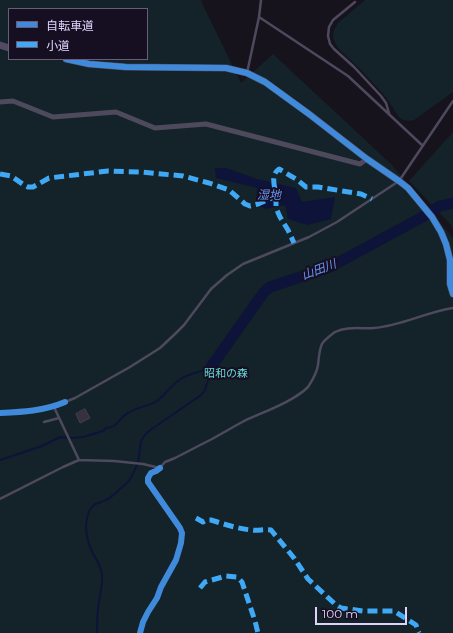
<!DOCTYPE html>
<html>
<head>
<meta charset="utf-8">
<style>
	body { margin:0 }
	#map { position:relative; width:453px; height:633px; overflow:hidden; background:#17131d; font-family:Montserrat,"Noto Sans JP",sans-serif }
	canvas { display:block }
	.legend { position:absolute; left:8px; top:8px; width:140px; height:52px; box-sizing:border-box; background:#160f21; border:1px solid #675d79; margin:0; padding:5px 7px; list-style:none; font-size:12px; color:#e0d2fc }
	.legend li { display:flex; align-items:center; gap:8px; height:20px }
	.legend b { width:20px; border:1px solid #675d79 }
	.scale { position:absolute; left:315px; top:607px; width:92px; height:18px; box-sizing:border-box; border:2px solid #e0d2fc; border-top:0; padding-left:5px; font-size:12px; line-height:14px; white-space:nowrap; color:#e0d2fc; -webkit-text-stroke:3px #160f21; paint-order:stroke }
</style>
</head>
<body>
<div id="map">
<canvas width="453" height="633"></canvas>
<ul class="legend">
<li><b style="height:5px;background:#408adc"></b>自転車道</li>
<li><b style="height:5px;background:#3fa9f5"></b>小道</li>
</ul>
<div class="scale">100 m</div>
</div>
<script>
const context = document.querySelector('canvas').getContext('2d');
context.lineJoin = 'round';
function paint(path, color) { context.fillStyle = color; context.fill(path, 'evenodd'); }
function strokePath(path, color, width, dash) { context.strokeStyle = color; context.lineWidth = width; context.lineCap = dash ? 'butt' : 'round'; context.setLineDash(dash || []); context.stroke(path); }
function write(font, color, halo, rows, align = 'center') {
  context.font = font + ' Montserrat,"Noto Sans JP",sans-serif'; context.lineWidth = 4; context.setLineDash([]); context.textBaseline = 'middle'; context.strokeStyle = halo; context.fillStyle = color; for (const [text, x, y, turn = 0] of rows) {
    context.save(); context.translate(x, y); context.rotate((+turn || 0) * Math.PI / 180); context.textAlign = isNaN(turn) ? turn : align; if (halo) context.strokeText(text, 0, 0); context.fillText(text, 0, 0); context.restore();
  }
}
const green = new Path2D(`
	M0,0H203L201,1L241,83L273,54L392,165L453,238V633H0ZM9,9H147V59H9Z
	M365,0H453V92L414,120L408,121L403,120L399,117L385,96L360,69L341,51L336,45L333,38L334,30L338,23Z
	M453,132V230L451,225L409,181Z`);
const water = new Path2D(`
	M215,168H226L257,179L296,188L302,202L335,197L331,219L307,225L288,219L285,205L266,209L256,204L257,188L216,178Z`);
const stream = new Path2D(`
	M0,460L42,446L60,437L73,438L83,437L103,431L106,428C118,428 118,418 128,413C136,407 148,407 157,401C166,394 172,384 182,378C191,373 202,372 211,367
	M97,633C97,623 97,612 99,602C100,593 103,584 102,575C101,563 92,555 89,544C85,532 84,514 94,505C97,502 104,502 108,499C115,494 122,487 129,481C133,474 138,466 139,457C141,443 138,442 149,431L201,395L205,390L206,386L212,371L211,367`);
const river = new Path2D(`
	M211,367L264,292L270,287L330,267L428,214L440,206L453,203`);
const building = new Path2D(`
	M85,409L90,418L80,423L76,414Z`);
const lane = new Path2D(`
	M355,2L333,20L329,27L328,36L330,44L334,49L354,67L381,96L386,103L389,113
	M259,17L348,76L423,146
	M247,73L259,17L261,0
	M65,402L75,398L130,367L160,348L175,334L184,325L211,289L227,275L243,264L309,237L337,222L399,181L453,101
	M54,407L79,460
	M44,422L59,418
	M0,499L63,467L79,460L114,461L143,464L160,468L165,462L175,458C187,452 200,445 212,439C223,433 233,427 244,421C263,412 293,402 308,387C312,381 317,372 318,365C319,358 319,350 322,344C324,340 331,335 335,332C347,326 361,329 374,328C401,326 426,312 453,308`);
const street = new Path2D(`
	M0,102L13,101L53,117L116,112L155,128L206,124L360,164L367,159
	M0,413C22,412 44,411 65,402
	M140,633L143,622L148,612L157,598L161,587L176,560L181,543L182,533L180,528L148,482V478L151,473L156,471L160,468`);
const secondary = new Path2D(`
	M0,45L9,48
	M66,59L89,64L126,67L226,68L247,73L265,82L309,114L367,159L399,181L408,188L432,217L441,232L446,244L450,260V284L453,294`);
const quiet = new Path2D(`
	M0,174L11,176L24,185L28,187H33L49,178L108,171L141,172L183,176L209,183L229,190L245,204L250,206L258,204L276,196C275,187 270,175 279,169L296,179L306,187H318L361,194L372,199
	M276,196V208L280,217L288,230L294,243
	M196,518L203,522L207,520H211C224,524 238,529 252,530C258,531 264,529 271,530L294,558L308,579L336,605L341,608L363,611H394L416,625L418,631L419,633
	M200,588L205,582L226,576L237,577L242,582L255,621L258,633`);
const cycleway = new Path2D(`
	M66,59L89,64L126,67L226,68L247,73L265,82L309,114L367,159L399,181L408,188L432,217L441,232L446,244L450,260V284L453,294
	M0,413C22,412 44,411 65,402
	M140,633L143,622L148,612L157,598L161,587L176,560L181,543L182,533L180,528L148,482V478L151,473L156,471L160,468`);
const parkNames = [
	["昭和の森",226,374]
];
const waterNames = [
	["湿地",269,195],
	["山田川",319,270,-21]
];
paint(green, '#132329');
paint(water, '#0e1339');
strokePath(stream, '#0e1339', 2);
strokePath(river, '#0e1339', 11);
paint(building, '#37313f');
strokePath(building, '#453e50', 1);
strokePath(lane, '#4e495d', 2.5);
strokePath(street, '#4e495d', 5);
strokePath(secondary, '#524b63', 7);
strokePath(quiet, '#3fa9f5', 5, [10, 5]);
strokePath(cycleway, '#408adc', 6);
write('11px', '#63d7d4', '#160f21', parkNames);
write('italic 12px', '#6793f5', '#160f21', waterNames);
</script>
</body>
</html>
